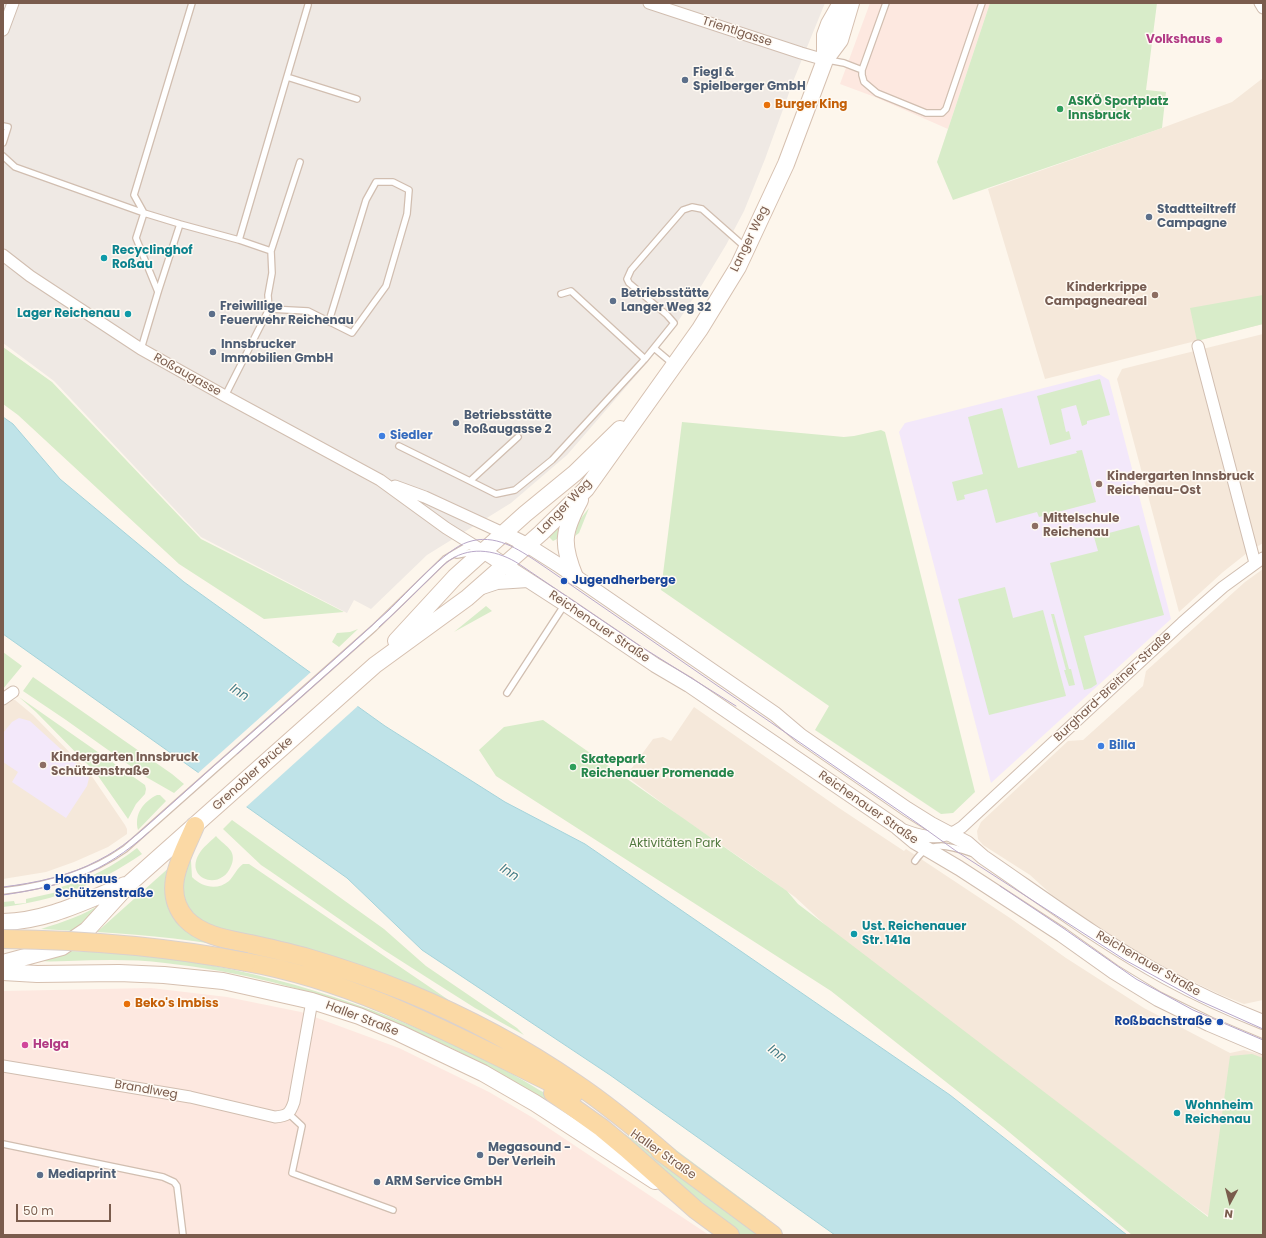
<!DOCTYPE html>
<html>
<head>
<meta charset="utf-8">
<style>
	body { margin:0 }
	#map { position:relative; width:1266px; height:1238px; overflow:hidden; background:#fdf6ec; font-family:Poppins,sans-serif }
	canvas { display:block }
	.frame { position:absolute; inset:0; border:4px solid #7a5c4d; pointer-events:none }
	.north { position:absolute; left:1210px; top:1182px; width:40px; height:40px; -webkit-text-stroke:3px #fffaf3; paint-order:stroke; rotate:187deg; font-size:11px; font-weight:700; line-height:16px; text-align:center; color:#7a5c4d }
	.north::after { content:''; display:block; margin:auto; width:14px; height:18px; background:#7a5c4d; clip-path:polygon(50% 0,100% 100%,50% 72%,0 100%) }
	.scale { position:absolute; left:16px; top:1204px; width:95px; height:18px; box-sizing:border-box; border:2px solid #7a5c4d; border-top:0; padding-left:5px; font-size:12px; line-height:14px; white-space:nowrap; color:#7a5c4d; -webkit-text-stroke:3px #fffaf3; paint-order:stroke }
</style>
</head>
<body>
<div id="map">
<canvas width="1266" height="1238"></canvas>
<div class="frame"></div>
<div class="north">N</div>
<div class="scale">50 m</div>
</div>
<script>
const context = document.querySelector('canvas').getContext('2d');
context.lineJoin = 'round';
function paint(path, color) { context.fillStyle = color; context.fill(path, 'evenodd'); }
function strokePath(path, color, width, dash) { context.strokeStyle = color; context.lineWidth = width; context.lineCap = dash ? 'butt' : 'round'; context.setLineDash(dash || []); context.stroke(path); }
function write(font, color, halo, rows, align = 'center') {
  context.font = font + ' Poppins,sans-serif'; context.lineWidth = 3; context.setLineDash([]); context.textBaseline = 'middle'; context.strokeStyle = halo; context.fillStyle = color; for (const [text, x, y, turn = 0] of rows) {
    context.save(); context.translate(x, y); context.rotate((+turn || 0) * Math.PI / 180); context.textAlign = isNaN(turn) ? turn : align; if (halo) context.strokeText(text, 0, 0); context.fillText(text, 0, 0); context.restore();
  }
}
const residential = new Path2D(`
	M1263,78V324L1045,379L988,189L1162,128L1232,102Z
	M1263,334V543L1247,553L1223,572L1179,612L1117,379L1122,369Z
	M1263,569V1000L1244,1004L1219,994L1177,974L1135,950L1085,918L1052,895L1030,875L983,845L978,839L977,831L981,822L1068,741L1083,740L1143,686L1146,671L1245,582Z
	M3,692L12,700H15L33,715L89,772L125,825L127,829V834L108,847L74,862L46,872L3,879Z
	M694,707L839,808L904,851L906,849L918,857L1010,918L1066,958L1144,1008L1230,1053L1244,1050L1263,1055V1235H1235L1190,1203L848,946L795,897L745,861L682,818L626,776L653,739L663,737L671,741Z`);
const commercial = new Path2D(`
	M870,3H990L948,129L875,97L840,84Z
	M151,988L227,997L301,1012L399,1048L489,1092L535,1119L709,1235H3V991Z`);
const industrial = new Path2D(`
	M3,3H825L794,79L765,159L744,211L726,245L700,288L667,338L639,372L567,455L511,503L427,555L371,609L354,600L347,613L201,537L54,381L3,343Z`);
const education = new Path2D(`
	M1099,374L1109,380L1171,619L991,783L899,432L905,423Z
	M19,718L30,721L87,773L89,778L87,786L66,818L12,782L18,772L3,762V733L12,722Z`);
const green = new Path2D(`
	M990,3H1157L1146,90L1166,92L1162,128L953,200L937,162Z
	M1263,295V324L1197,341L1190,308Z
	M3,347L52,382L201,539L344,612L264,619L179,564L18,415L3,404Z
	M1100,379L1110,415L1087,421V424L1082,426L1076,405L1061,409L1066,432L1069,431L1071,439L1050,445L1037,396Z
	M1002,408L1018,468L1077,453L1076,451L1082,450L1096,502L1039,517L1037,512L996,523L987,489L964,495L965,499L957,501L952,482L983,474L968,417Z
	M682,422L844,437L854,436L881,430L885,432L975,792L953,813L941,814L815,730L829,706L661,590Z
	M589,508L579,533L575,536L578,522Z
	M560,525L559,538L553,541L548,536Z
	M1139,525L1164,615L1084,636L1097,684L1091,688L1084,690L1050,563L1098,551L1094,537Z
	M1005,587L1013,618L1043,610L1066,696L989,715L958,599Z
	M486,606L492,611L454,632Z
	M1051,614H1054L1069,669H1071L1075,685L1069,686L1064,670H1066Z
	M358,629L339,647L332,642L337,633L350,632Z
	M3,652L22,666L3,689Z
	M33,677L172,774L184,784L174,793L146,777L66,720L23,691Z
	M19,697L145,785L146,789L145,794L136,804L128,819L96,773L36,712Z
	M543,720L787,891L798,904L1208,1217L1230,1056L1252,1054L1263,1058V1235H1132L1003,1127L831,991L496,776L479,750L504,727Z
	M157,795H160L166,801L138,830C134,814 143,802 157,795Z
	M232,820L384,929L426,966L517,1028L524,1035L475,1008L434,982L384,950L270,871L261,865L223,829Z
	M216,836C220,841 228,846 231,851C234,856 233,862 231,866C221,892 184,879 199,854C203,847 210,842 216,836Z
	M137,848L142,854C100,883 54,901 3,907V902L14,901L15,904L26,903V899L62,891L61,887C89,879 114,866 137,848Z
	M189,859L191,861L192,877C202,887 217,891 229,881C234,876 237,868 243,864H249L456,1005L205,925L183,905V874Z
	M172,865C171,874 166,883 167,892C170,919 193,931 215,940L313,965L373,985L448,1016L520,1055L519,1056C433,1009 346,972 250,951C200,940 148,935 97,932Z
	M104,902L76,931L41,929C63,922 85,915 104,902Z
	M68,951C103,952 138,954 173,959C283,975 388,1010 486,1061C503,1069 520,1078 536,1088C544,1093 555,1098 562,1104C565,1108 568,1112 572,1116C446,1036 314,979 165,963C133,959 100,960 68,961C59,961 50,962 41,961V960Z
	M564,1093L656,1155L758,1231L755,1235H740Z
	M648,1129L766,1217V1219L647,1131Z`);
const water = new Path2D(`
	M3,417L13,424L60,479L184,582L385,726L505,802L585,844L950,1095L1127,1235H835L610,1075L422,950L347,878L3,634Z`);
const pier = new Path2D(`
	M312,671L359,705L245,808L197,774Z`);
const service = new Path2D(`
	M886,3L862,70V75L864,82L877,93L926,113H942L946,109L982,3
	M828,60L844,63L862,70
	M287,77L357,99
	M3,126L8,127L3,143
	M3,156L15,167L144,213
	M144,213L134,195L192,3
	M180,224L239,240L308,5
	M271,251L300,162
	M269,309L308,311L352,333L386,286L407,214L409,190L393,182H376L366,200L329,321
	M654,348L673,364
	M141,349L158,292L180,224L144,213L136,238L158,292
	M645,359L674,323L667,315L629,283L627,279L631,270L683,210L692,207L702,209L745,247
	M225,396L269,309L268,295L272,273L271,251L239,240
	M399,446L470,481L518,437
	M470,481L496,494L515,490L552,460L645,359L571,291L561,294
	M457,555L478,551
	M507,693L565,604
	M915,861C929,839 950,846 971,853
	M3,891C46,886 90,874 125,849L374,628L445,559L464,548L474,545
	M288,1113L302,1126L292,1173L393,1210
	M3,1144L163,1177L174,1182L177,1186L183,1235`);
const minor = new Path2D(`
	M649,3L801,53L825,60
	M1260,3L1263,8
	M3,30L13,3
	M3,255L30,276L141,349L225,396L380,480L446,528L483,551
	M1198,346L1255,563
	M395,486L425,497L503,533
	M3,699L13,692
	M904,830C925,838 943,841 962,827L1182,623L1223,587L1263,558
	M3,1066L190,1097L275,1117C287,1116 290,1114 294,1102L312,1001`);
const tertiary = new Path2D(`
	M503,533L527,545L557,564L775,714L801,736L907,809L931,824L967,843L983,857C1043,898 1102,942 1166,977C1197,994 1230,1009 1263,1022
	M483,551L565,604L655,665L689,685L897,827L915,842L959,868L1062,935L1114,972L1158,999L1209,1024L1263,1047
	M479,588L497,582L528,580`);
const secondary = new Path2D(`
	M825,60V35L829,24L841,3
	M575,577C561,543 563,532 580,500
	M396,641L455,577L525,514L575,473L620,429
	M3,922C47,921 85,901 125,885
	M3,963L62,947L87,930L130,883L375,665L467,598L541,533L586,489L700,329L738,267L786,164L825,60L840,40L851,3
	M3,972L37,974L119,973L164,975L223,981L312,1001L359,1016L399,1033L483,1073L535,1103L655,1181`);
const primary = new Path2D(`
	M195,826C183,855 160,890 186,919C203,937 232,940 255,945C273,949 291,953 308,958C342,968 374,979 406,992C464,1016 523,1047 575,1083C608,1105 639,1131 669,1157
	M246,962C360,982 461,1039 564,1089L573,1095
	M553,1093L602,1128L626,1148L696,1210L730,1235
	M660,1151L773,1235`);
const tram = new Path2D(`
	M379,627C394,614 409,599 423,585C432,577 440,567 450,560C472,545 499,551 519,564L640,646L736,706
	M237,754L364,641
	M1000,886L1063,928L1136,979L1193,1010L1263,1040
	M3,887C35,883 70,876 99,860C121,849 139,833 158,816C177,799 196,782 215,765C273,714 331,663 388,611C407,593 445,549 468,542C495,533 518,549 539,563L917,823L956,851L1125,960L1198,1000L1263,1029
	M3,895C64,886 102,874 149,832`);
const primaryBridge = new Path2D(`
	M3,939C86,940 164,946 246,962`);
const markers = [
	[1219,40,4,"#d1479c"],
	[685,80,4,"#5c6f8a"],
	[767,105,4,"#e8710a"],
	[1060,109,4,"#2e9e5b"],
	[1149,217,4,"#5c6f8a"],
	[104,258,4,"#0f9aa8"],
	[1155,295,4,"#8d6e63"],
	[613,301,4,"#5c6f8a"],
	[128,314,4,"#0f9aa8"],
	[212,314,4,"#5c6f8a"],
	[213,352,4,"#5c6f8a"],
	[456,423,4,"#5c6f8a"],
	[382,436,4,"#3f7fe0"],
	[1099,484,4,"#8d6e63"],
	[1035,526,4,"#8d6e63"],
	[564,581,4,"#1a4fb4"],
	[1101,746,4,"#3f7fe0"],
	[43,765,4,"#8d6e63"],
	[573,767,4,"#2e9e5b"],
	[47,887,4,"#1a4fb4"],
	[854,934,4,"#0f9aa8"],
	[127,1004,4,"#e8710a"],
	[1220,1022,4,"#1a4fb4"],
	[25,1045,4,"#d1479c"],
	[1177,1113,4,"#0f9aa8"],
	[480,1155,4,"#5c6f8a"],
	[40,1175,4,"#5c6f8a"],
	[377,1182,4,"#5c6f8a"]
];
const streetNames = [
	["Trientlgasse",737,32,18],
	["Langer Weg",750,239,-64],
	["Roßaugasse",187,375,29],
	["Langer Weg",565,507,-46],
	["Reichenauer Straße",599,627,34],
	["Burghard-Breitner-Straße",1113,687,-43],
	["Grenobler Brücke",253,774,-42],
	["Reichenauer Straße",868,808,35],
	["Reichenauer Straße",1148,964,30],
	["Haller Straße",362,1019,21],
	["Brandlweg",146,1090,10],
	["Haller Straße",663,1155,35]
];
const hotelNames = [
	["Volkshaus",1211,40],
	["Helga",33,1045,"left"]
];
const serviceNames = [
	["Fiegl &",693,73],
	["Spielberger GmbH",693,87],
	["Stadtteiltreff",1157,210],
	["Campagne",1157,224],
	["Betriebsstätte",621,294],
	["Langer Weg 32",621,308],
	["Freiwillige",220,307],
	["Feuerwehr Reichenau",220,321],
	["Innsbrucker",221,345],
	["Immobilien GmbH",221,359],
	["Betriebsstätte",464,416],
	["Roßaugasse 2",464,430],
	["Megasound -",488,1148],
	["Der Verleih",488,1162],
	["Mediaprint",48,1175],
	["ARM Service GmbH",385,1182]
];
const leisureNames = [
	["ASKÖ Sportplatz",1068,102],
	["Innsbruck",1068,116],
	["Skatepark",581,760],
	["Reichenauer Promenade",581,774]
];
const foodNames = [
	["Burger King",775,105],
	["Beko's Imbiss",135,1004]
];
const cultureNames = [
	["Recyclinghof",112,251],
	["Roßau",112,265],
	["Lager Reichenau",120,314,"right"],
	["Ust. Reichenauer",862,927],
	["Str. 141a",862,941],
	["Wohnheim",1185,1106],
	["Reichenau",1185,1120]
];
const educationNames = [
	["Kinderkrippe",1147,288,"right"],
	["Campagneareal",1147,302,"right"],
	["Kindergarten Innsbruck",1107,477],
	["Reichenau-Ost",1107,491],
	["Mittelschule",1043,519],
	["Reichenau",1043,533],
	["Kindergarten Innsbruck",51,758],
	["Schützenstraße",51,772]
];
const shopNames = [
	["Siedler",390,436],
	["Billa",1109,746]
];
const transitNames = [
	["Jugendherberge",572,581],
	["Hochhaus",55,880],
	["Schützenstraße",55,894],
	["Roßbachstraße",1212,1022,"right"]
];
const parkNames = [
	["Aktivitäten Park",675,844]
];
const waterNames = [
	["Inn",239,693,34],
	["Inn",509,873,34],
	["Inn",777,1054,38]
];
paint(residential, '#f5e8da');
paint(commercial, '#fde8e0');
paint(industrial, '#efe9e4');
paint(education, '#f3e8fa');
paint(green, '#d8ecc9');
paint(water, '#bfe3e8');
strokePath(water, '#a5d3da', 1);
paint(pier, '#fdf6ec');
strokePath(service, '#d1beb0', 8);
strokePath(minor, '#d1beb0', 13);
strokePath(tertiary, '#d1beb0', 16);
strokePath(secondary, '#d6c0b0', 18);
strokePath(primary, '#dad1cd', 20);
strokePath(service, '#fff', 5.5);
strokePath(minor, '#fff', 11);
strokePath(tertiary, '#fff', 14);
strokePath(secondary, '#fff', 16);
strokePath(primary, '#fbd9a5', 18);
strokePath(tram, '#b9a8c9', 1);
strokePath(primaryBridge, '#dad1cd', 20, []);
strokePath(primaryBridge, '#fbd9a5', 18);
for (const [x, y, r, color] of markers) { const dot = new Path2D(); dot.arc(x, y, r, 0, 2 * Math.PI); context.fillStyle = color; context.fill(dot); strokePath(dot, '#fffaf3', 1.5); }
write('12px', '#7a5c4d', '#fffaf3', streetNames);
write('bold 12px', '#b23c85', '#fffaf3', hotelNames, 'right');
write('bold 12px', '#4e5e75', '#fffaf3', serviceNames, 'left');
write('bold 12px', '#27864d', '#fffaf3', leisureNames, 'left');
write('bold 12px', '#c56008', '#fffaf3', foodNames, 'left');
write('bold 12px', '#0d838f', '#fffaf3', cultureNames, 'left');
write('bold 12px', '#785e54', '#fffaf3', educationNames, 'left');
write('bold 12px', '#366cbe', '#fffaf3', shopNames, 'left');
write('bold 12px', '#164399', '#fffaf3', transitNames, 'left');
write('12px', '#537a41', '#fffaf3', parkNames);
write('italic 13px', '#437c86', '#fffaf3', waterNames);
</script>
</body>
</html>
